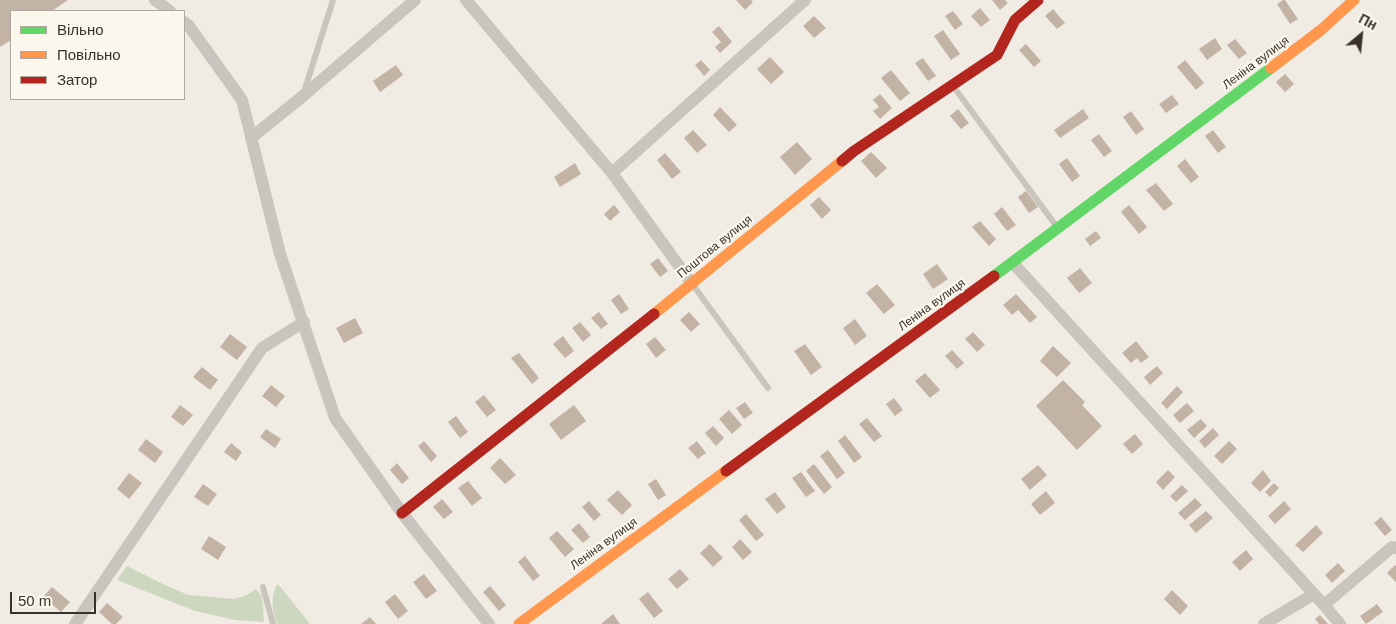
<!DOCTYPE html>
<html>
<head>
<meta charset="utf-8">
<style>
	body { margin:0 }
	#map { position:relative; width:1396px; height:624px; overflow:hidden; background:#f0ece4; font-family:Helvetica,sans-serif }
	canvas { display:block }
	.legend { position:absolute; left:10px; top:10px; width:175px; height:90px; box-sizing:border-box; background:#fbf7ec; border:1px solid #aea89e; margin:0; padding:6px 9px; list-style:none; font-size:15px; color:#3a322a }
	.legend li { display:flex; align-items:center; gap:10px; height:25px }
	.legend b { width:25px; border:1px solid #aea89e }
	.north { position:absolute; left:1336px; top:10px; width:50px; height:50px; -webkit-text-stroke:4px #fbf7ec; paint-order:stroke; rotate:28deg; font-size:14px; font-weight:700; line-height:20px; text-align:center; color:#3a322a }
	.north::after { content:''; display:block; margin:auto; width:18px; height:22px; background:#3a322a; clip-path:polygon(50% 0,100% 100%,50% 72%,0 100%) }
	.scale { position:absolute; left:10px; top:592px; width:86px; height:22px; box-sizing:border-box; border:2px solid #3a322a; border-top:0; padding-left:6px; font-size:15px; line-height:18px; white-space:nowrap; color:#3a322a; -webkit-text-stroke:4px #fbf7ec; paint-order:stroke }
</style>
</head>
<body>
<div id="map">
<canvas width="1396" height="624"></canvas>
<ul class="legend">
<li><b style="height:6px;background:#63d668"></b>Вільно</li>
<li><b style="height:6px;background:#ff974d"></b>Повільно</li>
<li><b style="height:6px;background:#b3261e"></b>Затор</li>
</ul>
<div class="north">Пн</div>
<div class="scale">50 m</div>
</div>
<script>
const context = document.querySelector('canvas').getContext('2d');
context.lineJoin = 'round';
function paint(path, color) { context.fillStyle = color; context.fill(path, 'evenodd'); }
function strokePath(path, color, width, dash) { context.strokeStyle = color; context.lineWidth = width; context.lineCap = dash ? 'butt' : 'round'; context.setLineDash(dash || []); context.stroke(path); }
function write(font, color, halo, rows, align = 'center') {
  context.font = font + ' Helvetica,sans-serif'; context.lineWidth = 4.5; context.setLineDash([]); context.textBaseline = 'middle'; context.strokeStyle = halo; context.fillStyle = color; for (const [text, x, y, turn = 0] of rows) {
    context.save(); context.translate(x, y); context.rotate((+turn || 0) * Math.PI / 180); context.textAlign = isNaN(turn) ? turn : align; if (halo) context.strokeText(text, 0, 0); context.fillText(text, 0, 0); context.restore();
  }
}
const green = new Path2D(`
	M127,566L163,584L188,595L234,599L247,595L256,589L262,596L264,622L235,620L195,611L117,580Z
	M278,584L307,620L310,624H277C273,611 269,595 278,584Z`);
const building = new Path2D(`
	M0,0H68L52,11H11V40L0,47Z
	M736,0H751L753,2L745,10Z
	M992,0H1005L1008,3L1000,10Z
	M1283,0H1285L1298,19L1290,24L1277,4Z
	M980,8L990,20L981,27L971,16Z
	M1053,9L1065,23L1057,29L1045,16Z
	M953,11L963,24L955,30L945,16Z
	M814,16L826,28L814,38L803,26Z
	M719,26L732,42L720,53L715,47L721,42L712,32Z
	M943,30L960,54L951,60L934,36Z
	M1215,38L1222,49L1207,60L1199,49Z
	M1235,39L1247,53L1239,59L1227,45Z
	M1026,44L1041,61L1034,67L1019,50Z
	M770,57L784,72L771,84L757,69Z
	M923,58L936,76L928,81L915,63Z
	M701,60L710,70L704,76L695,65Z
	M1185,60L1204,83L1196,90L1177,67Z
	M396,65L403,75L380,92L373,81Z
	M891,70L910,93L900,101L881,78Z
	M1285,74L1294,84L1285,92L1276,82Z
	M880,94L892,108L880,119L873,111L879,107L873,100Z
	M1172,95L1179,104L1166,113L1159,104Z
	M720,107L737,125L729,132L713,115Z
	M958,109L969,123L961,129L950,116Z
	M1083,109L1089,118L1060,138L1054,130Z
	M1131,111L1144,129L1136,135L1123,117Z
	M693,130L707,145L697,153L684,138Z
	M1213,130L1226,147L1218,153L1205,136Z
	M1099,134L1112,151L1104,157L1091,140Z
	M797,142L812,159L795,175L780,157Z
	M871,152L887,168L876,178L861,161Z
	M665,153L681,172L672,179L657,160Z
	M1067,158L1080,176L1072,182L1059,164Z
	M1185,159L1199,177L1191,183L1177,166Z
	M575,163L581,174L560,187L554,177Z
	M1156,183L1173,204L1164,211L1146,190Z
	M1026,191L1038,207L1029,213L1018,197Z
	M819,197L831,210L822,219L810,205Z
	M614,205L620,212L610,221L604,214Z
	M1129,205L1147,227L1139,234L1121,212Z
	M1002,207L1016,225L1007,231L994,214Z
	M980,221L996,239L989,246L972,227Z
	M1096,231L1101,238L1090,246L1085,239Z
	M658,258L668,271L660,277L650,264Z
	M937,264L948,279L933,289L923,274Z
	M1080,268L1092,283L1079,293L1067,278Z
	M877,284L895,305L884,314L866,293Z
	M619,294L629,309L621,314L611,300Z
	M1016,294L1037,317L1030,323L1018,310L1012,315L1003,305Z
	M599,312L608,324L601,329L591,318Z
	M689,312L700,324L691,332L680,320Z
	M355,318L363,333L344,343L336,328Z
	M855,319L867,336L855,345L843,328Z
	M580,322L591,335L583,342L572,328Z
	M973,332L985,345L977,352L965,339Z
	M230,334L247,347L237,360L220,347Z
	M563,336L574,351L565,358L553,344Z
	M655,337L666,350L656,358L646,344Z
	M1136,341L1149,357L1141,363L1137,358L1131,363L1122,353Z
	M805,344L822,367L811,375L794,351Z
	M1053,346L1071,363L1057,377L1040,361Z
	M952,350L964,363L957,369L945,356Z
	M519,353L539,378L532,384L511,358Z
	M1157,366L1163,373L1150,385L1144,377Z
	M202,367L218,380L210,390L193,377Z
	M925,373L940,390L930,398L915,381Z
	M1063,380L1085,402L1082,405L1102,426L1077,450L1036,406Z
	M271,385L285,396L276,407L262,396Z
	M1177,386L1183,392L1167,409L1161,403Z
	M484,395L496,410L487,417L475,402Z
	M894,398L903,410L895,416L886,404Z
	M745,402L753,413L744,419L736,408Z
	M1187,403L1194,411L1180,423L1173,415Z
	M180,405L193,415L183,426L171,417Z
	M574,405L586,421L561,440L549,424Z
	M729,410L742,425L732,434L719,419Z
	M456,416L468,432L460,438L448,422Z
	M867,418L882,436L874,442L859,424Z
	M1201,419L1207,426L1194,438L1187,430Z
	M713,426L724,438L716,446L705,433Z
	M1213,428L1219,435L1205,448L1199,441Z
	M266,429L281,439L275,448L260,437Z
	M1135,434L1143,444L1132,454L1123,444Z
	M845,435L862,457L854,463L838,441Z
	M146,439L163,452L155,463L138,450Z
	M424,441L437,456L431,462L418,446Z
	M697,441L706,453L698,459L688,448Z
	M1229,441L1237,449L1222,464L1214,456Z
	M231,443L242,452L236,461L224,452Z
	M828,450L845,473L837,479L820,456Z
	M500,458L516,475L505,484L490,468Z
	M397,463L409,478L402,484L390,470Z
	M814,464L832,487L824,494L806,471Z
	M1038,465L1047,475L1030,490L1021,479Z
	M1168,470L1175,477L1163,490L1156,482Z
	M1263,470L1271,481L1260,492L1251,483Z
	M801,472L815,491L806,497L792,478Z
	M129,473L142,483L129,499L117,489Z
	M656,479L666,495L658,500L648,484Z
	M468,481L482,498L472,506L458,488Z
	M1274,483L1279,488L1270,497L1265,492Z
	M203,484L217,494L208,506L194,497Z
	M1182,485L1188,491L1176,502L1170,496Z
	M618,490L632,505L622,515L607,500Z
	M1046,491L1055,503L1040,515L1031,504Z
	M775,492L786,507L777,514L765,499Z
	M1195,498L1202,505L1185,520L1178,513Z
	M442,499L453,512L444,519L433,507Z
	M589,501L601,515L594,521L582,507Z
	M1284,501L1291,509L1275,524L1268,516Z
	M1206,511L1213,518L1196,533L1189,525Z
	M746,514L764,535L756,541L739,520Z
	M1381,517L1392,530L1385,536L1374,523Z
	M579,523L590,537L583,543L571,530Z
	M1316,525L1323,533L1303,552L1295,545Z
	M557,531L574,549L565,557L549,538Z
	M209,536L226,547L218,560L201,549Z
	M740,539L752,552L743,560L732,547Z
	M710,544L723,558L713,567L700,553Z
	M1246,550L1253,559L1240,571L1232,562Z
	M525,556L540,576L533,581L518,562Z
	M1338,563L1345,571L1332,583L1325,575Z
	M1395,565L1396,566V582L1387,573Z
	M680,569L689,579L677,589L668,579Z
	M424,574L437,591L426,599L413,582Z
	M490,586L506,605L499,611L483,592Z
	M52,587L70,602L61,612L43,597Z
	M1172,590L1188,606L1180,615L1164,599Z
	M648,592L663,611L654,618L639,599Z
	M395,594L408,611L398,619L385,602Z
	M107,603L123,617L116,624H112L99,612Z
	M1377,604L1383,612L1366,624L1360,616Z
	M613,614L620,624H601Z
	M1320,615L1328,624H1319L1315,619Z
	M370,617L376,624H361Z`);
const lane = new Path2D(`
	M953,86L1057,227
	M304,92L333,0
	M693,285L768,388
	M263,587L273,624`);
const street = new Path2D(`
	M155,0L170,11
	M466,0L612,173L692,284
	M184,22L189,26L242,100L280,254L335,418L402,513L489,624
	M251,138L303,96L415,0
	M612,173L805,0
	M1013,263L1324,605L1340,624
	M1324,605L1392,547L1396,548
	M75,624L262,348L304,322
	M1264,624L1314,594`);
const fast = new Path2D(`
	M994,276L1271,68`);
const slow = new Path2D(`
	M1271,68L1321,30L1354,0
	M654,314L842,161
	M519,624L726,471`);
const jam = new Path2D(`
	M842,161L854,151L997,55L1015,20L1038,0
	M726,471L994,276
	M402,513L654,314`);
const streetNames = [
	["Леніна вулиця",1256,63,-37],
	["Поштова вулиця",715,247,-39],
	["Леніна вулиця",932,305,-36],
	["Леніна вулиця",604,544,-36]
];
paint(green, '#cdd6be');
paint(building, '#c3b3a5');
strokePath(lane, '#c9c4bd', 6);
strokePath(street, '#c9c4bd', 12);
strokePath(fast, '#63d668', 11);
strokePath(slow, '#ff974d', 11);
strokePath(jam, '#b3261e', 11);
write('12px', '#3a322a', '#fbf7ec', streetNames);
</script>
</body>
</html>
